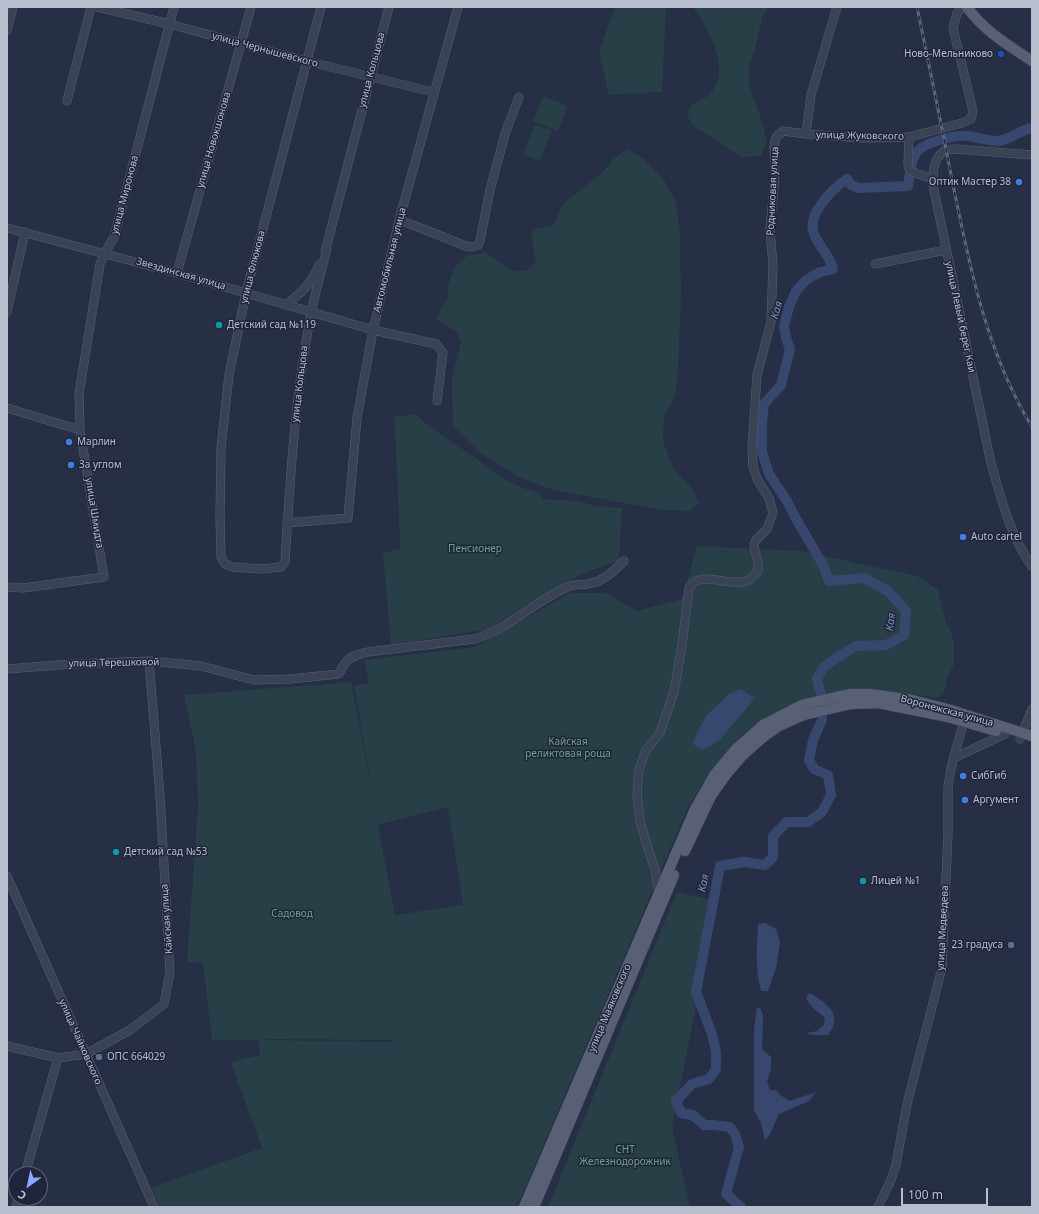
<!DOCTYPE html>
<html>
<head>
<meta charset="utf-8">
<style>
	body { margin:0 }
	#map { position:relative; width:1039px; height:1214px; overflow:hidden; background:#262f46; font-family:"Noto Sans",sans-serif }
	canvas { display:block }
	.frame { position:absolute; inset:0; border:8px solid #b8bece; pointer-events:none }
	.north { position:absolute; left:8px; top:1166px; width:40px; height:40px; box-sizing:border-box; background:#1f263b; border:1px solid #5c6376; border-radius:50%; rotate:213deg; font-size:11px; font-weight:700; line-height:16px; text-align:center; color:#b8bece }
	.north::after { content:''; display:block; margin:auto; width:14px; height:18px; background:#8ca8ff; clip-path:polygon(50% 0,100% 100%,50% 72%,0 100%) }
	.scale { position:absolute; left:901px; top:1188px; width:87px; height:18px; box-sizing:border-box; border:2px solid #b8bece; border-top:0; padding-left:5px; font-size:12px; line-height:14px; white-space:nowrap; color:#b8bece; -webkit-text-stroke:3px #1f263b; paint-order:stroke }
</style>
</head>
<body>
<div id="map">
<canvas width="1039" height="1214"></canvas>
<div class="frame"></div>
<div class="north">С</div>
<div class="scale">100 m</div>
</div>
<script>
const context = document.querySelector('canvas').getContext('2d');
context.lineJoin = 'round';
function paint(path, color) { context.fillStyle = color; context.fill(path, 'evenodd'); }
function strokePath(path, color, width, dash) { context.strokeStyle = color; context.lineWidth = width; context.lineCap = dash ? 'butt' : 'round'; context.setLineDash(dash || []); context.stroke(path); }
function write(font, color, halo, rows, align = 'center') {
  context.font = font + ' "Noto Sans",sans-serif'; context.lineWidth = 3; context.setLineDash([]); context.textBaseline = 'middle'; context.strokeStyle = halo; context.fillStyle = color; for (const [text, x, y, turn = 0] of rows) {
    context.save(); context.translate(x, y); context.rotate((+turn || 0) * Math.PI / 180); context.textAlign = isNaN(turn) ? turn : align; if (halo) context.strokeText(text, 0, 0); context.fillText(text, 0, 0); context.restore();
  }
}
const green = new Path2D(`
	M615,7H666L662,92L609,95L599,51Z
	M693,7H768L762,18L756,45L749,65V85L763,125L767,142L761,156L741,157L695,127L687,116C688,113 689,109 690,107C695,101 706,99 711,93C732,67 708,30 693,7Z
	M544,96L568,106L558,131L533,121Z
	M535,124L552,130L540,161L523,154Z
	M627,149L645,160L664,180L676,202L680,234L681,297L678,370L675,396L664,417L663,441L673,468L692,489L699,503L690,511L663,510L553,490L519,477L480,453L453,426L452,377L461,342L456,331L436,319L440,310L448,298V284L455,267L468,255L486,253L513,271H526L536,261L531,233L537,228L553,225L563,204L603,172L613,159Z
	M415,414C434,431 456,445 477,459C496,473 515,488 539,493L543,499L577,501L594,506L622,508L619,561L581,574L507,617L489,629L391,645L383,553L400,549L398,487L394,417Z
	M697,546L801,551L917,576L938,590L946,623L950,629L954,643V664L948,676L944,693L940,697H936L859,690L821,694L792,704L764,718L736,741L712,769L688,807L517,1207H160L151,1188L262,1148L232,1066V1062L260,1055L258,1040H212L203,963L187,962L198,807L196,750L184,695L351,682L374,801L354,686L369,683L364,660L475,647L570,593H605L637,611L682,599ZM448,807L463,905L395,915L378,825ZM271,1039L392,1040V1042L264,1040Z
	M677,892L717,901L672,1127L690,1207H548Z`);
const water = new Path2D(`
	M741,689L755,698L719,741L703,750L693,744L696,735L706,716L729,694Z
	M765,923L776,929L780,942L776,968L768,991H761C755,970 757,945 758,924Z
	M809,993C819,998 838,1010 834,1023C834,1027 830,1031 828,1035H814L806,1033L817,1031L824,1025L825,1018L813,1008L806,999Z
	M757,1007L761,1009L763,1015L762,1049L771,1057V1069L767,1082L770,1090H776L780,1095L790,1101L816,1092L809,1101L779,1114C774,1124 772,1132 765,1141L761,1123L754,1110V1031Z`);
const river = new Path2D(`
	M741,1207L726,1194L739,1147L735,1134L730,1127L713,1125H704L693,1115L681,1113L676,1101L692,1084L709,1079L716,1069V1052L712,1034L696,992L720,866L744,862L765,865L773,857V836L787,822H808L822,812L831,795L828,775L814,769L809,760L813,740L822,720L821,694L817,679L823,668L835,659L856,646L886,645L904,635L906,611L888,591L864,578L829,581L823,565L795,517L787,501L769,474L762,452V423L764,404L781,385L790,349L786,338L784,326L789,307L796,291L806,280L820,272L833,269C830,255 819,247 814,234C806,215 832,189 847,179L850,184L858,188L908,186C910,175 910,160 918,151C925,142 956,135 967,136C977,137 988,141 998,141C1011,140 1019,130 1032,128`);
const minor = new Path2D(`
	M98,7L169,24L306,61L433,92
	M321,7L246,293L229,375L221,448L220,516L221,557L225,564L233,567L262,569L281,567L285,562C290,479 295,396 311,314C315,292 322,270 327,248
	M7,31L13,7
	M67,101L91,7
	M806,134L811,95L837,7
	M909,137L908,164L909,169
	M1032,155L956,149C953,149 947,149 944,151C932,159 932,178 934,190L991,463C1001,498 1010,536 1032,566
	M913,172L933,179
	M400,220L466,246L472,247L478,245L480,241L490,190L505,134L519,97
	M7,228L177,273L373,330L436,344L443,353L437,401
	M325,252L389,7
	M875,264L946,250
	M177,273L251,7
	M285,305C303,292 310,285 320,264
	M7,312L25,232
	M7,408L80,430
	M287,523L348,518L357,418L373,330L400,217L458,7
	M7,587L23,588L104,577L80,430L79,394L100,264L105,253L114,237L174,7
	M7,669L72,664L149,661L201,666L254,680L290,679L339,674C346,658 351,656 368,652L474,639C509,629 536,600 570,586C576,584 583,585 588,584C604,581 613,572 624,561
	M1020,739L1032,709
	M954,758L1005,734
	M7,876L154,1207
	M659,893L655,869L648,849L640,821L637,793L639,769L646,750L660,733L674,692L682,645L689,588C700,568 730,589 749,580C752,578 755,574 758,571V563L755,551L754,545L756,540L767,529L773,513L769,498L758,481L753,467L752,448L757,375L771,322L773,265L770,231L775,175L774,147L776,137L783,131L806,134L862,138L909,137L962,123L971,119L973,111L953,28L957,13L962,8L966,7
	M7,1046L58,1058L86,1054L130,1030L164,1004L170,972L160,796L149,661
	M25,1174L58,1058
	M16,1207L18,1198
	M878,1207L891,1180L896,1165L907,1104L942,968L948,833V787L951,768L965,717`);
const major = new Path2D(`
	M967,7C984,31 1008,45 1032,61
	M685,851L711,796L725,776L741,757L754,745L766,735L779,726L804,715L851,704L878,703L948,717L996,731
	M524,1207L695,809L715,774L736,749L763,725L802,705L836,697L852,694H870L912,700L951,710L1032,736
	M534,1207L674,875`);
const rail = new Path2D(`
	M917,7C929,65 941,122 952,180C969,264 986,352 1032,427`);
const markers = [
	[1001,54,4,"#1a4fb4"],
	[1019,182,4,"#3f7fe0"],
	[219,325,4,"#0f9aa8"],
	[69,442,4,"#3f7fe0"],
	[71,465,4,"#3f7fe0"],
	[963,537,4,"#3f7fe0"],
	[963,776,4,"#3f7fe0"],
	[965,800,4,"#3f7fe0"],
	[116,852,4,"#0f9aa8"],
	[863,881,4,"#0f9aa8"],
	[1011,945,4,"#5c6f8a"],
	[99,1057,4,"#5c6f8a"]
];
const streetNames = [
	["улица Чернышевского",265,50,15],
	["улица Кольцова",372,70,-75],
	["улица Жуковского",860,136,1],
	["улица Новокшонова",214,140,-74],
	["Родниковая улица",773,191,-87],
	["улица Миронова",125,195,-75],
	["Автомобильная улица",390,260,-76],
	["улица Флюкова",253,267,-76],
	["Звездинская улица",181,274,16],
	["улица Левый берег Каи",960,317,78],
	["улица Кольцова",300,384,-83],
	["улица Шмидта",94,513,81],
	["улица Терешковой",114,663,-1],
	["Воронежская улица",947,711,15],
	["Кайская улица",167,919,-94],
	["улица Медведева",943,928,-87],
	["улица Маяковского",610,1008,-67],
	["улица Чайковского",80,1042,66]
];
const poiNames = [
	["Ново-Мельниково",993,54,"right"],
	["Оптик Мастер 38",1011,182,"right"],
	["Детский сад №119",227,325],
	["Марлин",77,442],
	["За углом",79,465],
	["Auto cartel",971,537],
	["СибГиб",971,776],
	["Аргумент",973,800],
	["Детский сад №53",124,852],
	["Лицей №1",871,881],
	["23 градуса",1003,945,"right"],
	["ОПС 664029",107,1057]
];
const parkNames = [
	["Пенсионер",475,549],
	["Кайская",568,742],
	["реликтовая роща",568,754],
	["Садовод",292,914],
	["СНТ",625,1150],
	["Железнодорожник",625,1162]
];
const waterNames = [
	["Кая",777,310,-74],
	["Кая",891,622,-83],
	["Кая",704,883,-79]
];
paint(green, '#283f47');
paint(water, '#38476e');
strokePath(river, '#38476e', 10);
strokePath(minor, '#595f72', 9);
strokePath(major, '#444b5e', 11);
strokePath(minor, '#3a4255', 8);
strokePath(major, '#596075', 10);
strokePath(rail, '#5c657c', 3);
strokePath(rail, '#1f263b', 1.5, [4.5]);
for (const [x, y, r, color] of markers) { const dot = new Path2D(); dot.arc(x, y, r, 0, 2 * Math.PI); context.fillStyle = color; context.fill(dot); strokePath(dot, '#1f263b', 1.5); }
write('10px', '#b8bece', '#1f263b', streetNames);
write('10px', '#b8bece', '#1f263b', poiNames, 'left');
write('10px', '#6ea181', '#1f263b', parkNames);
write('italic 11px', '#7d8eb7', '#1f263b', waterNames);
</script>
</body>
</html>
